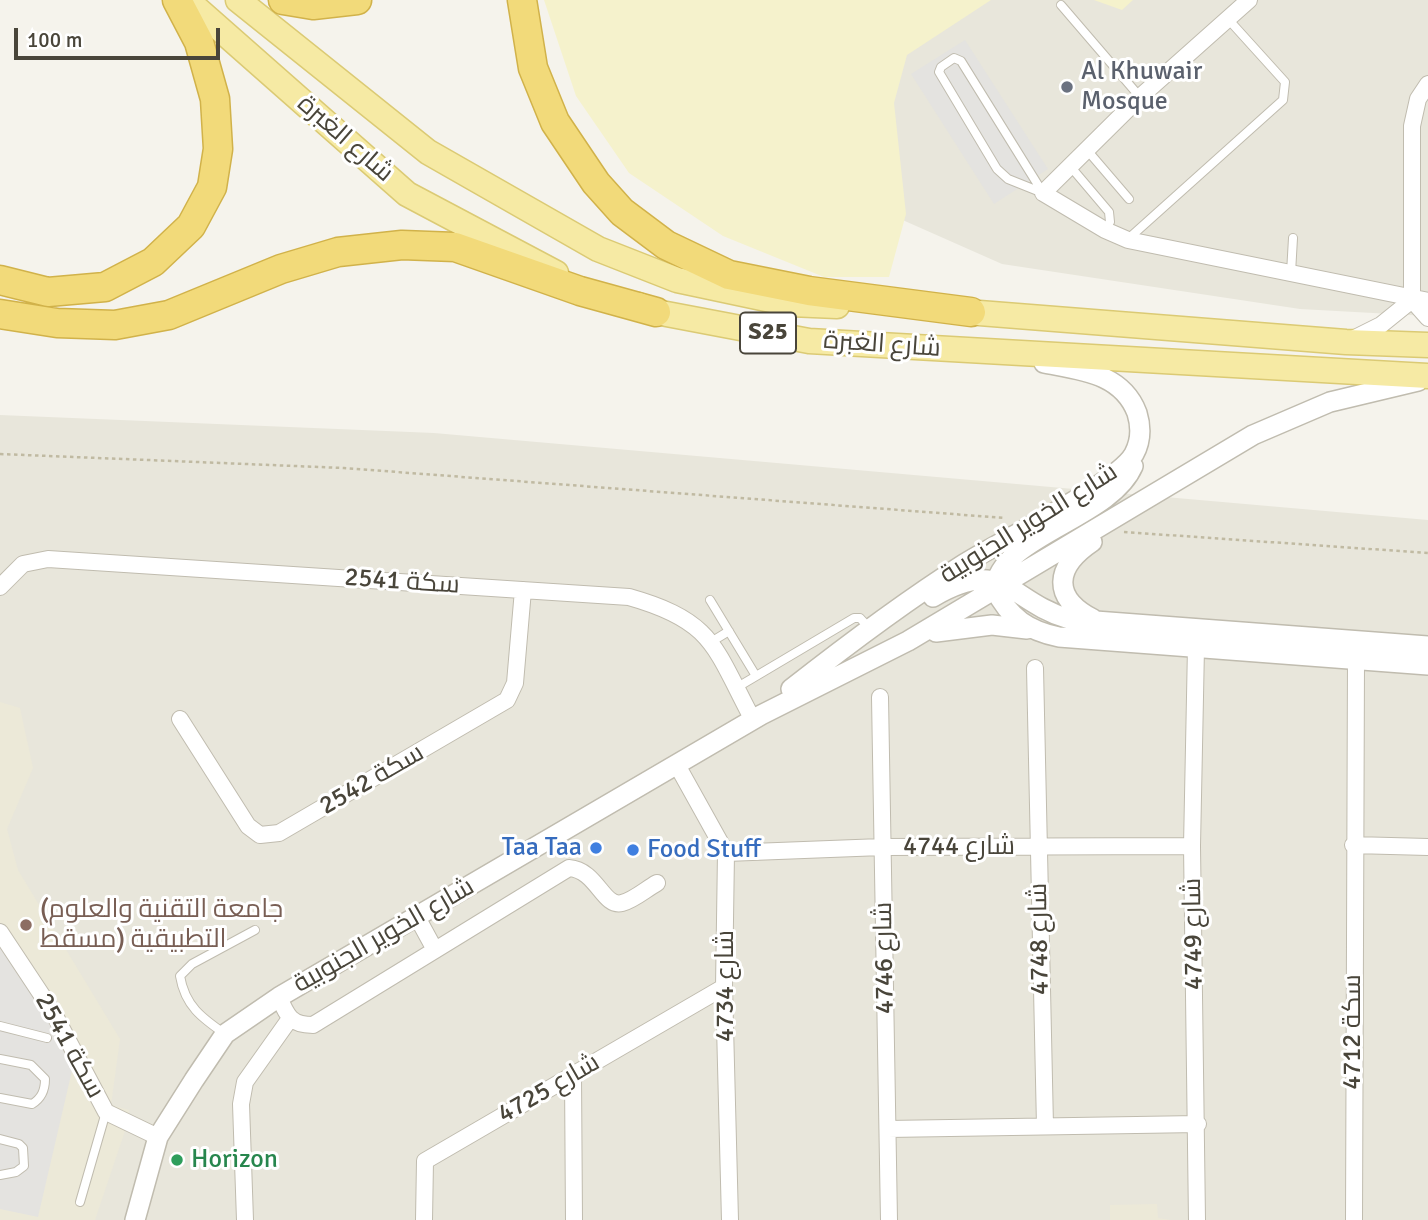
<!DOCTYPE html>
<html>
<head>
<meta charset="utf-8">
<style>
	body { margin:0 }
	#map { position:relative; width:1428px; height:1220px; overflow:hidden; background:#f5f3ec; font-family:Signika,sans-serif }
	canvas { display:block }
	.scale { position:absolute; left:14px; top:28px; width:206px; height:32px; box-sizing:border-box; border:4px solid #49453a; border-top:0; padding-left:9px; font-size:21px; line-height:24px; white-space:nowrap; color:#49453a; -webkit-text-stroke:5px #fff; paint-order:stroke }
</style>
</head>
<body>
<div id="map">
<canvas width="1428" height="1220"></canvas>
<div class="scale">100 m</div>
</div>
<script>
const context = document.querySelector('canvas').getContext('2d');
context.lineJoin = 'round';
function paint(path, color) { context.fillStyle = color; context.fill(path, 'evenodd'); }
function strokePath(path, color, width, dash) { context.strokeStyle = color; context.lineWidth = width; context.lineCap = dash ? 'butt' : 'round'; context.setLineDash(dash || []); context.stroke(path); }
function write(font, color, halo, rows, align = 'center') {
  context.font = font + ' Signika,Cairo,sans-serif'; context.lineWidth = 6; context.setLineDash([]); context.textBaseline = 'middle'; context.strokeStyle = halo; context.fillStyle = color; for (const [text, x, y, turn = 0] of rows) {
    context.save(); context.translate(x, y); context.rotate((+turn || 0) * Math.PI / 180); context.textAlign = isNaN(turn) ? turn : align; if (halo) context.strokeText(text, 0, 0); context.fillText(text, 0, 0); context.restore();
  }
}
const residential = new Path2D(`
	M943,0H1428V316L1300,309L1002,264L828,187L859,52Z
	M0,415L434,433L1428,520V1220H0Z`);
const education = new Path2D(`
	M0,702L20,708L33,768L7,829L18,870L120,1039L111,1105L129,1110L128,1122L95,1220H0Z
	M1157,1204L1158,1218L1171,1220H1110V1205Z`);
const sand = new Path2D(`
	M544,0H991L907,55L894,103L906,214L889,277H824L723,236L629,173L576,96Z
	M1094,0H1133L1122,10Z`);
const parking = new Path2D(`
	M965,40L1048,169L994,204L911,74Z
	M0,939L74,1062L38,1217L0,1209Z`);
const path = new Path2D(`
	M0,454L344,468L1005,518
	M1124,532L1428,553`);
const service = new Path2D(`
	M1061,5L1140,97
	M954,58L961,61L1043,193L1008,179L997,169L939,72L941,67Z
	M1087,150L1129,199
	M1070,166L1109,212L1110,222L1105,230
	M1128,239L1283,100L1285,82L1228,19
	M1291,273L1293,238
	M710,600L756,676
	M711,642L729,631
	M736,688L854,618H860L869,628
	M0,1026L47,1038
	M225,1034C202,1018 185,1006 180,976L192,964L255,930
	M0,1059L31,1065L45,1079C45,1090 42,1098 32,1104L0,1098
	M0,1139L19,1144L23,1148L24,1166L16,1172L0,1175
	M80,1202L106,1112`);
const minor = new Path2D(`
	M1249,0L1140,97L1043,193L1105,230L1128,240L1428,301
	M1428,84L1418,99L1412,126V300L1428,318
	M1353,339L1381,325L1412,300
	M0,587L23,564L48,559L629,597C714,621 714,647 753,720
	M1196,647L1192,846L1197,1220
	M1035,668L1045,1126
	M880,697L889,1220
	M180,719L248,826L260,835L279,833L507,700L515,683L523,590
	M677,765L726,853L724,987L730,1220
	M1353,845L1428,847
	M726,853L882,847L1192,846
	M417,917L435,950
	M0,932L53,1012L106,1112L158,1137
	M279,997C287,1016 291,1025 313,1025L569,868C597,870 603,908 622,903C634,900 646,889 657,883
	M573,1076L574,1220
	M888,1129L1198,1124
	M245,1220L241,1104L245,1082L289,1020
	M424,1220L425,1161L724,987
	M1354,1220L1356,660`);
const tertiary = new Path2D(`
	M1092,542C1055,567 1051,597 1093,619
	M995,589C1009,618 1029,631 1059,637L1428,665
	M995,589C999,536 1110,519 1133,466
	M933,597C1005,555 1008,601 1069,619L1428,646
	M936,632L992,625L1027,629
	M791,689C847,645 904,602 964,564C999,542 1118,483 1134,454C1141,441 1141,426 1137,413C1122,373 1080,370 1044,363
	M135,1220L158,1137L194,1080L225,1034L279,997L761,715L908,641L1253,435L1330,402L1418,381`);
const primary = new Path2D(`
	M187,0L407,194L556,273
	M238,0L428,152L598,249L677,280L790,304L837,306
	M638,305L656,312L809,341L1428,376
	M954,311L1346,342L1428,345`);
const motorway = new Path2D(`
	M283,0L313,5L357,0
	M522,0L533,68L555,122L596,183L622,212L666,245L729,275L809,291L971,312
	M0,280L48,292L105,287L153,262L191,226L212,187L218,149L215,99L199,42L177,0
	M0,314L57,323L115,325L169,315L281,269L338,252L402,245L455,247L580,291L656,312`);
const markers = [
	[1067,87,7,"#6b7280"],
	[596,848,7,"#3f7fe0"],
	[633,850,7,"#3f7fe0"],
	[26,925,7,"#8d6e63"],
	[177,1160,7,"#2e9e5b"]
];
const shields = [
	[768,333,56]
];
const shieldNames = [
	["S25",768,333]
];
const worshipNames = [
	["Al Khuwair",1081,72],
	["Mosque",1081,102]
];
const streetNames = [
	["شارع الغبرة",345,139,41],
	["شارع الغبرة",882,345,4],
	["شارع الخوير الجنوبية",1029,524,-32],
	["سكة 2541",402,582,4],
	["سكة 2542",372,780,-30],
	["4744 شارع",959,847],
	["4749 شارع",1194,934,-91],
	["شارع الخوير الجنوبية",384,936,-30],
	["4748 شارع",1040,939,-91],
	["4746 شارع",885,958,-91],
	["4734 شارع",726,986,-90],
	["سكة 4712",1353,1032,-90],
	["سكة 2541",69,1046,61],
	["4725 شارع",549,1089,-30]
];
const shopNames = [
	["Taa Taa",582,848],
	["Food Stuff",647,850,"left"]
];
const educationNames = [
	["(جامعة التقنية والعلوم",40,910],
	["التطبيقية (مسقط",40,940]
];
const leisureNames = [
	["Horizon",191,1160]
];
paint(residential, '#e8e6db');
paint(education, '#ece9d8');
paint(sand, '#f5f2cc');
paint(parking, '#e4e3e0');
strokePath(service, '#c0bcaf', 10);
strokePath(minor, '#c0bcaf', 18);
strokePath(tertiary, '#c0bcaf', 22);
strokePath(primary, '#dbca74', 27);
strokePath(motorway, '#d1b24a', 31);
strokePath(path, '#c0baa2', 2.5, [3.5, 3.5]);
strokePath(service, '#fff', 8);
strokePath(minor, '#fff', 16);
strokePath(tertiary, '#fff', 19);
strokePath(primary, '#f6eaa4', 24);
strokePath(motorway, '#f2da7a', 28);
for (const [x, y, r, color] of markers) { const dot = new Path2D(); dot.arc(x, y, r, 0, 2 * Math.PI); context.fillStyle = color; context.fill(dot); strokePath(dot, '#fff', 2.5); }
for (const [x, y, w] of shields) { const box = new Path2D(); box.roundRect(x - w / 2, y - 20.5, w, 41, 5); context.fillStyle = '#fff'; context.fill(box); strokePath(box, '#49453a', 2); }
write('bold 24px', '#49453a', null, shieldNames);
write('26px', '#5b616d', '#fff', worshipNames, 'left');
write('26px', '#49453a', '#fff', streetNames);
write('26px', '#366cbe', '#fff', shopNames, 'right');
write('26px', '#785e54', '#fff', educationNames, 'left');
write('26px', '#27864d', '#fff', leisureNames, 'left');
</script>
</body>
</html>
